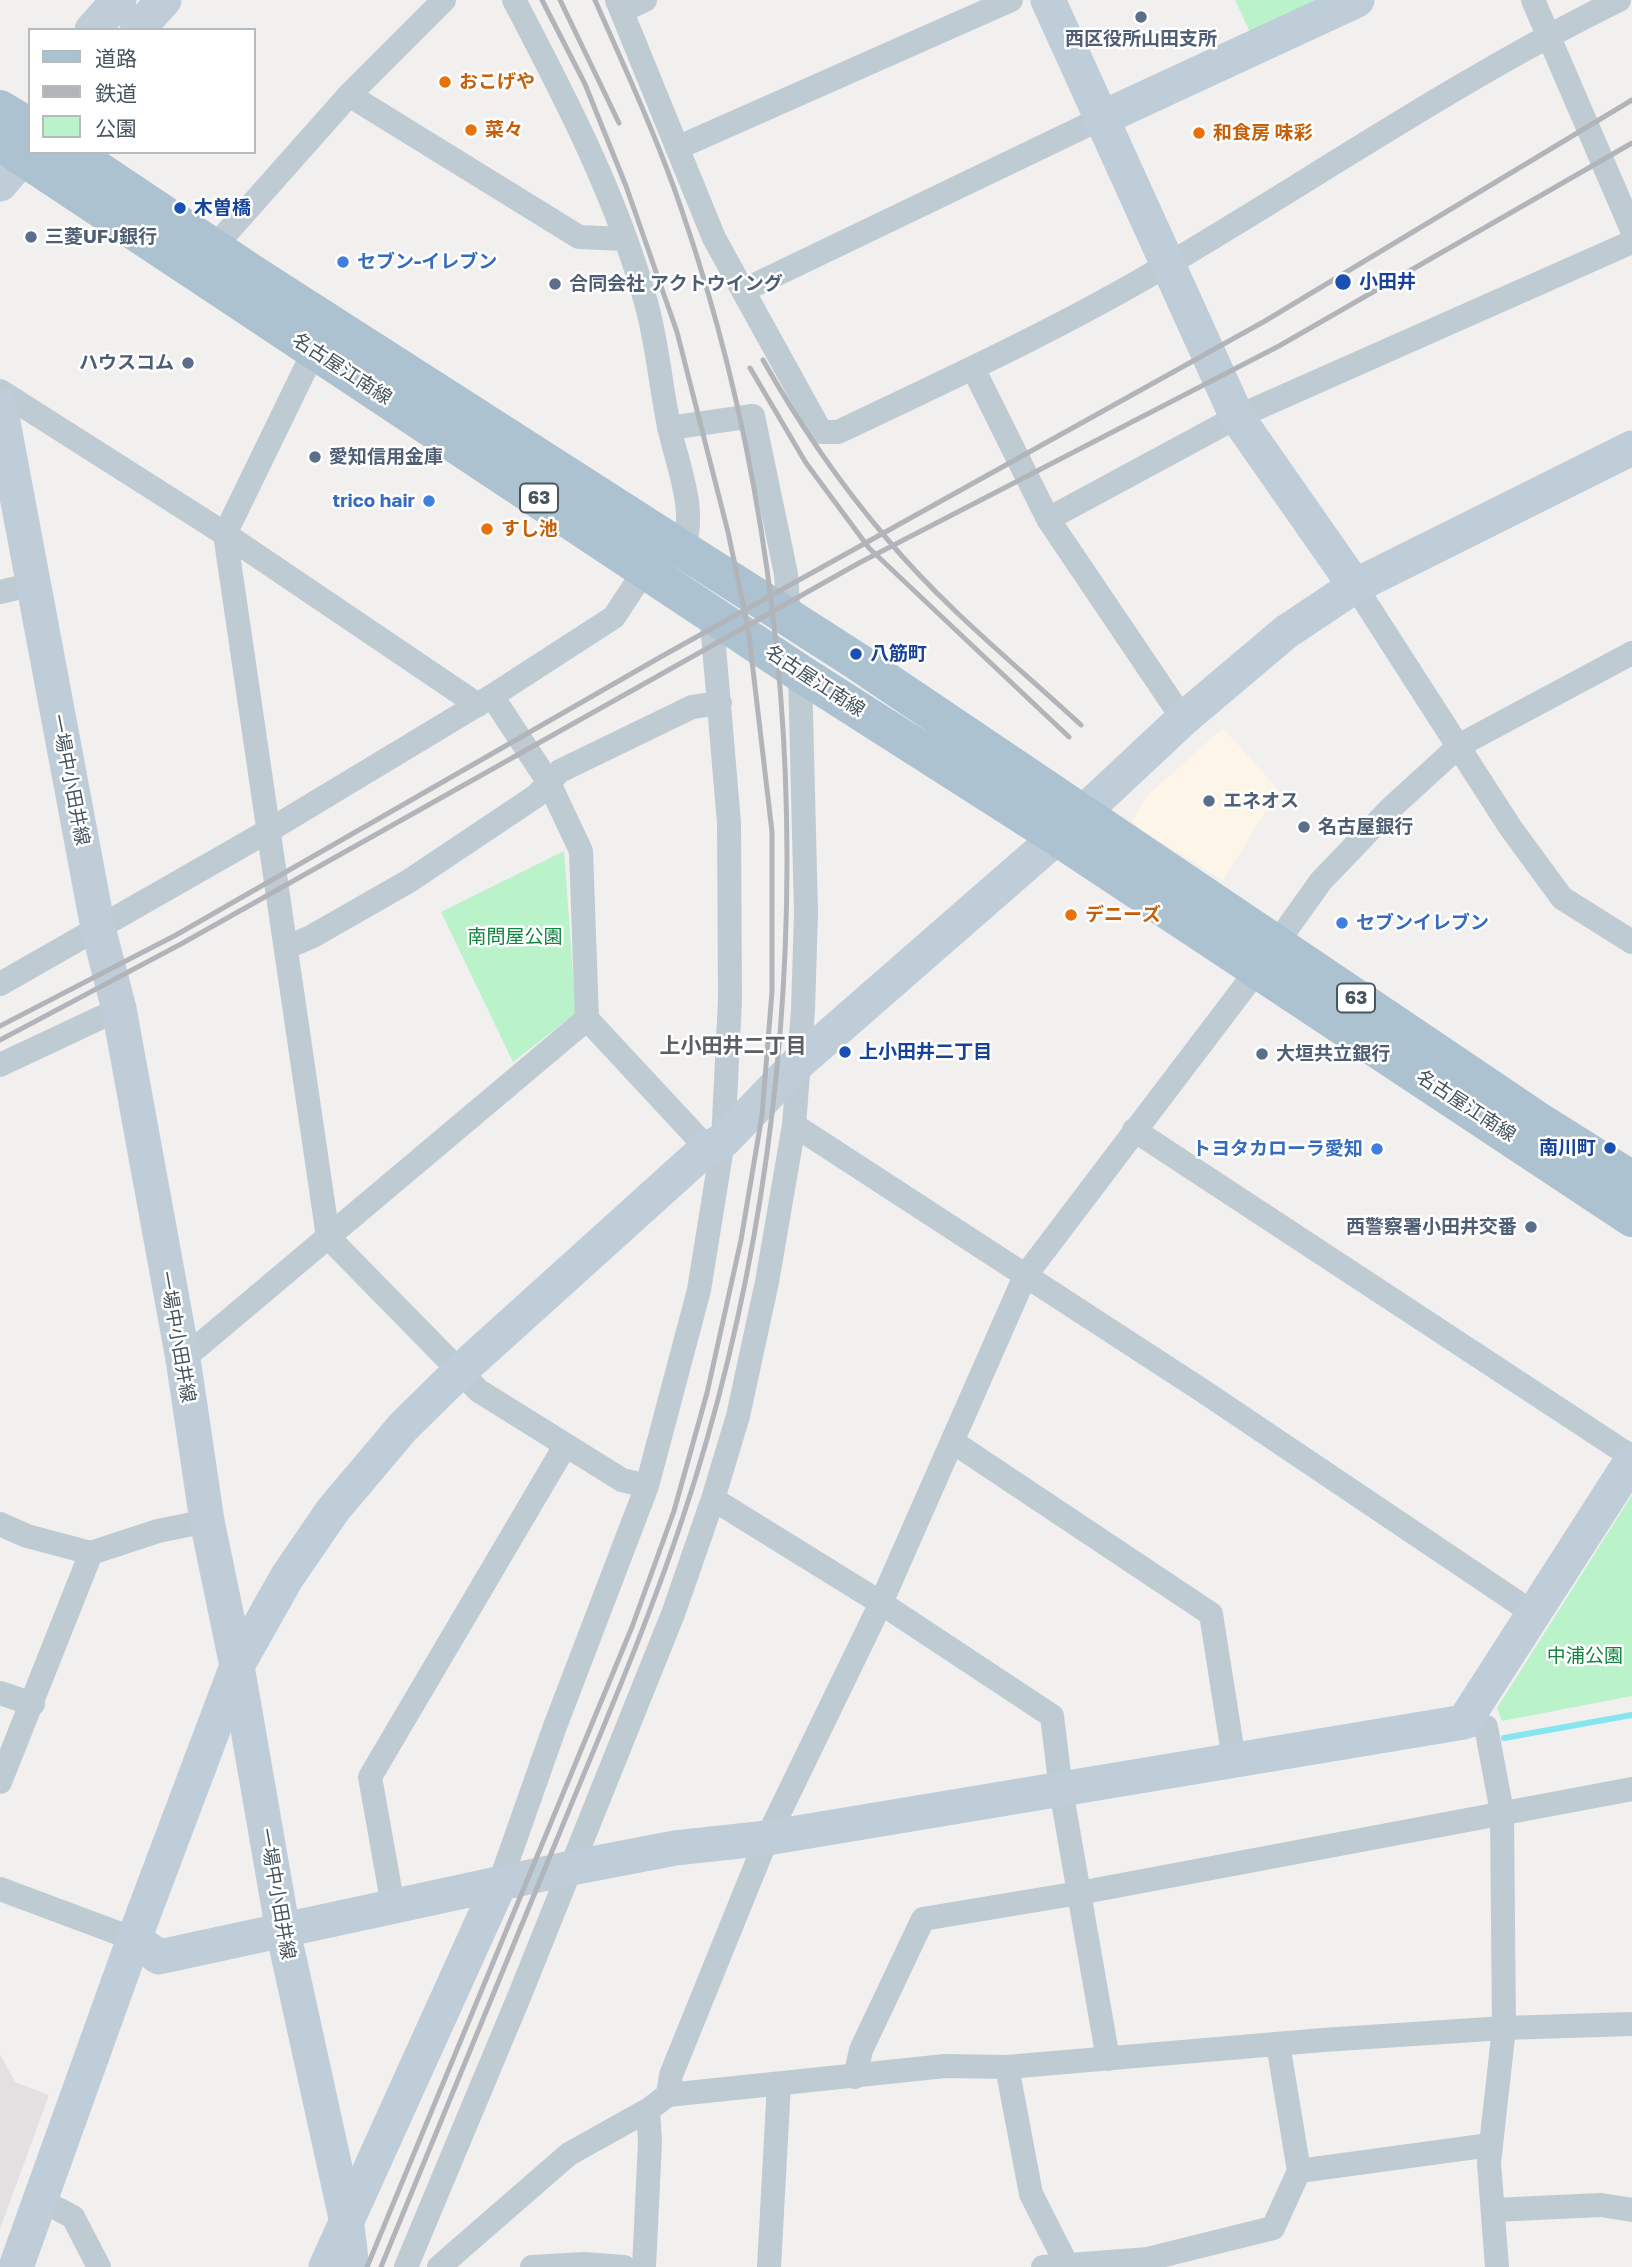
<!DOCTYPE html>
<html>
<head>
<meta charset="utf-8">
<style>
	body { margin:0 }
	#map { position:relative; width:1632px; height:2267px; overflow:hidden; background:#f2efef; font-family:"Golos Text","Noto Sans JP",sans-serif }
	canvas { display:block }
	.legend { position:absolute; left:28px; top:28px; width:228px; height:126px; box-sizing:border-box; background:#fff; border:2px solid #b5bbbf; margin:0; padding:9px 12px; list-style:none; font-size:21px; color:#46555e }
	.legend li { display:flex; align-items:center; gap:14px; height:35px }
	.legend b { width:35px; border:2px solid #b5bbbf }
</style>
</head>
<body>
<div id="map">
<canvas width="1632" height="2267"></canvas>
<ul class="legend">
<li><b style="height:9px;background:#adc2d0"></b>道路</li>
<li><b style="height:9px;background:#b1b5ba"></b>鉄道</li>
<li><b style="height:19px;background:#baf2ca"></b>公園</li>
</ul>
</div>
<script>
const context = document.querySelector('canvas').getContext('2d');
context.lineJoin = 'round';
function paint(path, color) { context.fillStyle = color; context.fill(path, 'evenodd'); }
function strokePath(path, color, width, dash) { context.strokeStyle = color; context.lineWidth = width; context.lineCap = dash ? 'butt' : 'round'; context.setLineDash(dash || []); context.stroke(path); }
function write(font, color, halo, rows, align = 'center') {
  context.font = font + ' "Golos Text","Noto Sans JP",sans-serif'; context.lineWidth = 5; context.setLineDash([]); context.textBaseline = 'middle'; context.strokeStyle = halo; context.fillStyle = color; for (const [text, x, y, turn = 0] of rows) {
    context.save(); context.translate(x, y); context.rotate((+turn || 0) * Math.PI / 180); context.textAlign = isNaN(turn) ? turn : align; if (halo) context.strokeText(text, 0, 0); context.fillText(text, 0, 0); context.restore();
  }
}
const commercial = new Path2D(`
	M1223,728L1282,794L1269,806L1223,880L1139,829L1132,821L1147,796Z`);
const education = new Path2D(`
	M0,2054L15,2082L49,2095L0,2229Z`);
const green = new Path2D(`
	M1235,0H1319L1250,32Z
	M564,851L576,1013L513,1062L441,912Z
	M1632,1495V1696L1502,1721L1497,1708Z`);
const stream = new Path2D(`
	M1504,1738L1632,1715`);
const street = new Path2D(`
	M514,0C565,97 618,199 647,306C658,347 661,390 670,431C679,470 697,511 683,550
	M617,0L714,238L821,432H838C950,379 1065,326 1172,262C1321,174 1464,76 1619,0
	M1533,0L1632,230
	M622,11L645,0
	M349,95L579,237L624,239
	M677,148L1011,0
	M215,246L349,95L444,0
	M744,290L1100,119
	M314,351L225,534L328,1237L479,1391L622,1480L647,1486
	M973,368L1048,519L1183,719
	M0,391L225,534L478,705
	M669,428L753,416L786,574L789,617
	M1048,519L1237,417L1632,242
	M1355,586L1510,827L1562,898L1632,942
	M0,592L33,584
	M492,696L549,783L581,851L587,1019L707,1148
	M1276,944L1321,881L1391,808L1460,745L1632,653
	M287,947L311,937L409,881L536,796L560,771L692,707L720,703
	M0,984L268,831L492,696L614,617L646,568
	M0,1065L119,1009
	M794,1125L1203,1391L1533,1613
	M1134,1130L1632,1457
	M183,1359L587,1019
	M953,1442L1211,1614L1234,1760
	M713,1499L881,1603L1052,1716L1061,1790L1108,2059
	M0,1524L27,1536L91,1553
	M0,1693L33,1704
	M1464,1722L1486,1727L1502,1812L1504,2028L1489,2163L1497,2267
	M0,1782L91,1553L158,1531L207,1521
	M499,1885L554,1729L647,1486L699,1290L723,1141L730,1000L729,823L711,611
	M0,1889L134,1939
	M393,1906L370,1777L565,1446
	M1007,2067L1031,2194L1068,2267
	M855,2077L861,2050L923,1919L1079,1893L1632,1789
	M668,2095L671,2075L767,1838L881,1603L1025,1276L1258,969
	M1299,2171L1490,2145
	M41,2200L73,2217L99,2267
	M1493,2210L1601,2205L1632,2210
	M406,2267L519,1997L673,1614L713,1499L738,1416L767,1282L794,1125L803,1010L806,913L800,673
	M439,2267L569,2154L648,2110L668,2095L945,2066L1007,2067L1323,2040L1504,2028L1632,2024
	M532,2267L584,2264L624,2267
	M644,2267L650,2142L648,2110
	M769,2267L779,2084
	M1043,2267L1148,2259L1273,2228L1299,2171L1278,2044`);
const secondary = new Path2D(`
	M1048,0L1237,417L1355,586
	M92,30L119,0
	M137,30L164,0
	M1100,119L1357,0
	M0,184L30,149
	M0,406L98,928L119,1009L183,1359L207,1521L237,1666L283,1931L346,2218L352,2267
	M134,1939L159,1957L571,1868L675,1848L767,1838L1464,1722L1632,1460
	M16,2267L134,1939L237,1666L287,1577L333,1510L403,1427L459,1372L707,1148L723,1141L798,1063L1057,837L1183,719L1286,632L1355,586L1632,448
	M326,2267L499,1885`);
const primary = new Path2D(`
	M0,109L30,127
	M0,142L800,673L1057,837L1632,1218
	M71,152L253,274L855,660L1537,1120L1632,1180`);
const rail = new Path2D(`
	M560,0L619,123
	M763,360C799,424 840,484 888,540C945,608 1016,665 1081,725
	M750,368L806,463L869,548L1069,737
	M0,1026L176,935L664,655L1265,321L1632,100
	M0,1040L181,944L859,563L1279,346L1632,143
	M367,2267L632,1627L674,1511L707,1393L741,1240L762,1115L772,992V832L748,627L728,532L677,332L626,186L585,84L542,0
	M381,2267C441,2120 502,1974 562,1827C604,1725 648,1623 683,1517C820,1104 824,621 681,208C657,137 625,69 595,0`);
const markers = [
	[1141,17,7,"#5c6f8a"],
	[445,82,7,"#e8710a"],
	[471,130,7,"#e8710a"],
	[1199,133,7,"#e8710a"],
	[180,208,7,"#1a4fb4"],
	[31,237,7,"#5c6f8a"],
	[343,262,7,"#3f7fe0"],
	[1343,282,9,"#1a4fb4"],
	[555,284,7,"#5c6f8a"],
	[188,363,7,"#5c6f8a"],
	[315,457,7,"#5c6f8a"],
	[429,501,7,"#3f7fe0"],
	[487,529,7,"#e8710a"],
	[856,654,7,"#1a4fb4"],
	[1209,801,7,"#5c6f8a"],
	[1304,827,7,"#5c6f8a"],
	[1071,915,7,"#e8710a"],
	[1342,923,7,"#3f7fe0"],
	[845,1052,7,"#1a4fb4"],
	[1262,1054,7,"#5c6f8a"],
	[1610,1148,7,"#1a4fb4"],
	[1377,1149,7,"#3f7fe0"],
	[1531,1227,7,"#5c6f8a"]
];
const shields = [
	[539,498,38],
	[1356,998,38]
];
const shieldNames = [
	["63",539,498],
	["63",1356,998]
];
const serviceNames = [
	["西区役所山田支所",1141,39,"center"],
	["三菱UFJ銀行",45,237],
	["合同会社 アクトウイング",569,284],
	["ハウスコム",174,363,"right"],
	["愛知信用金庫",329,457],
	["エネオス",1223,801],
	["名古屋銀行",1318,827],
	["大垣共立銀行",1276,1054],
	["西警察署小田井交番",1517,1227,"right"]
];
const foodNames = [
	["おこげや",459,82],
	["菜々",485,130],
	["和食房 味彩",1213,133],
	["すし池",501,529],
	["デニーズ",1085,915]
];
const transitNames = [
	["木曽橋",194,208],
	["小田井",1359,282],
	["八筋町",870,654],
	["上小田井二丁目",859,1052],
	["南川町",1596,1148,"right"]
];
const shopNames = [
	["セブン-イレブン",357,262],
	["trico hair",415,501,"right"],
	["セブンイレブン",1356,923],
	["トヨタカローラ愛知",1363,1149,"right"]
];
const streetNames = [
	["名古屋江南線",342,369,33],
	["名古屋江南線",815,681,33],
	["一場中小田井線",70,780,79],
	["名古屋江南線",1466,1106,33],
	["一場中小田井線",177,1337,80],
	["一場中小田井線",277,1894,80]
];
const parkNames = [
	["南問屋公園",515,937],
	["中浦公園",1585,1656]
];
const neighbourhoodNames = [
	["上小田井二丁目",733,1046]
];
paint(commercial, '#fdf5e7');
paint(education, '#e3e0e1');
paint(green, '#baf2ca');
strokePath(stream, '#85e6f2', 6);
strokePath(street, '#becbd2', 24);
strokePath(secondary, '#becdd7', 35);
strokePath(primary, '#adc2d0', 38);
strokePath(rail, '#b1b5ba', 5);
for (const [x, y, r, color] of markers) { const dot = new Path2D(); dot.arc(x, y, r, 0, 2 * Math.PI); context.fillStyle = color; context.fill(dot); strokePath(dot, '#fff', 2.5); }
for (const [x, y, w] of shields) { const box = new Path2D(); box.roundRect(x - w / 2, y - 14.5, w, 29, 5); context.fillStyle = '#fff'; context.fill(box); strokePath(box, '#46555e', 2); }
write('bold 18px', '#46555e', null, shieldNames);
write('bold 19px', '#4e5e75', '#fff', serviceNames, 'left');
write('bold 19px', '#c56008', '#fff', foodNames, 'left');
write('bold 19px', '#164399', '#fff', transitNames, 'left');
write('bold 19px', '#366cbe', '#fff', shopNames, 'left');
write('19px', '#46555e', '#fff', streetNames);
write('19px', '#11843f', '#fff', parkNames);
write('bold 21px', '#5b6064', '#fff', neighbourhoodNames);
</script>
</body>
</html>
